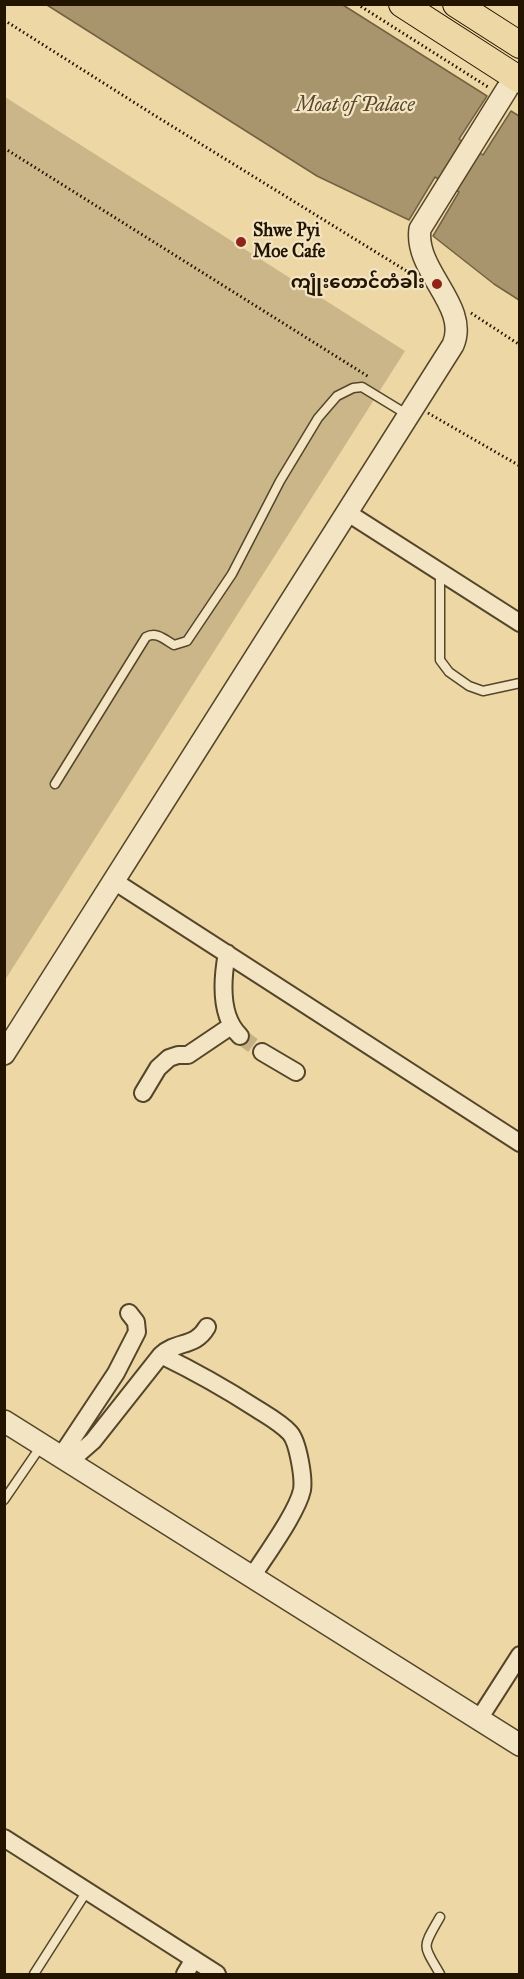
<!DOCTYPE html>
<html>
<head>
<meta charset="utf-8">
<style>
	body { margin:0 }
	#map { position:relative; width:524px; height:1979px; overflow:hidden; background:#ecd7a5; font-family:"IM FELL Great Primer",serif }
	canvas { display:block }
	.frame { position:absolute; inset:0; border:6px solid #231400; pointer-events:none }
</style>
</head>
<body>
<div id="map">
<canvas width="524" height="1979"></canvas>
<div class="frame"></div>
</div>
<script>
const context = document.querySelector('canvas').getContext('2d');
context.lineJoin = 'round';
function paint(path, color) { context.fillStyle = color; context.fill(path, 'evenodd'); }
function strokePath(path, color, width, dash) { context.strokeStyle = color; context.lineWidth = width; context.lineCap = dash ? 'butt' : 'round'; context.setLineDash(dash || []); context.stroke(path); }
function write(font, color, halo, rows, align = 'center') {
  context.font = font + ' "IM FELL Great Primer","Noto Sans Myanmar",serif'; context.lineWidth = 4.5; context.setLineDash([]); context.textBaseline = 'middle'; context.strokeStyle = halo; context.fillStyle = color; for (const [text, x, y, turn = 0] of rows) {
    context.save(); context.translate(x, y); context.rotate((+turn || 0) * Math.PI / 180); context.textAlign = isNaN(turn) ? turn : align; if (halo) context.strokeText(text, 0, 0); context.fillText(text, 0, 0); context.restore();
  }
}
const green = new Path2D(`
	M5,97L405,351L5,980Z`);
const water = new Path2D(`
	M47,5H343L487,96L459,139L483,155L511,111L519,116V300L494,284L433,236L459,192L435,177L409,220L317,176Z`);
const minorTunnel = new Path2D(`
	M240,1036L262,1052`);
const path = new Path2D(`
	M357,4L488,87
	M4,20L154,115L413,275
	M4,148L369,377
	M471,313L520,345
	M428,413L520,466`);
const service = new Path2D(`
	M440,572V660L449,672L469,686L483,691L520,683
	M55,784L146,637C157,631 165,640 174,645L187,641L232,574L280,481L318,418L337,396L353,388L362,387L408,415
	M4,1500L41,1446
	M440,1917C422,1949 422,1943 440,1974
	M34,1974L87,1891`);
const minor = new Path2D(`
	M348,513L520,623
	M114,881L520,1143
	M227,953C222,980 219,1016 240,1036
	M262,1052L296,1072
	M143,1093L158,1068L169,1058L178,1055H188L231,1026
	M161,1355C177,1340 195,1348 207,1327
	M61,1456L116,1373L137,1332L136,1322L129,1313
	M69,1462L93,1441L161,1355C194,1371 226,1389 257,1409C268,1416 281,1423 290,1433C298,1442 304,1478 302,1490C297,1513 265,1556 252,1577
	M479,1719L520,1655
	M4,1838L217,1974
	M185,1974L194,1959`);
const tertiary = new Path2D(`
	M4,1054L453,345C470,306 414,271 420,229L507,89
	M4,1421L520,1745`);
const primary = new Path2D(`
	M402,4L520,80
	M456,4L520,45`);
const markers = [
	[241,242,6,"#8f2418"],
	[437,284,6,"#8f2418"]
];
const poiNames = [
	["Shwe Pyi",253,232],
	["Moe Cafe",253,253],
	["ကျုံးတောင်တံခါး",425,284,"right"]
];
const waterNames = [
	["Moat of Palace",355,106]
];
paint(green, '#cab689');
paint(water, '#a8956d');
strokePath(water, '#736141', 1.5);
strokePath(minorTunnel, '#c4b084', 16, [16, 8]);
strokePath(service, '#554529', 11);
strokePath(minor, '#554529', 20);
strokePath(tertiary, '#554529', 24);
strokePath(primary, '#231400', 28);
strokePath(path, '#231400', 3, [1.5, 3]);
strokePath(service, '#f3e5c4', 8);
strokePath(minor, '#f3e5c4', 16);
strokePath(tertiary, '#f3e5c4', 21);
strokePath(primary, '#ecd7a5', 26);
for (const [x, y, r, color] of markers) { const dot = new Path2D(); dot.arc(x, y, r, 0, 2 * Math.PI); context.fillStyle = color; context.fill(dot); strokePath(dot, '#f3e5c4', 2); }
write('bold 18px', '#231400', '#f3e5c4', poiNames, 'left');
write('italic 20px', '#58482c', '#f3e5c4', waterNames);
</script>
</body>
</html>
